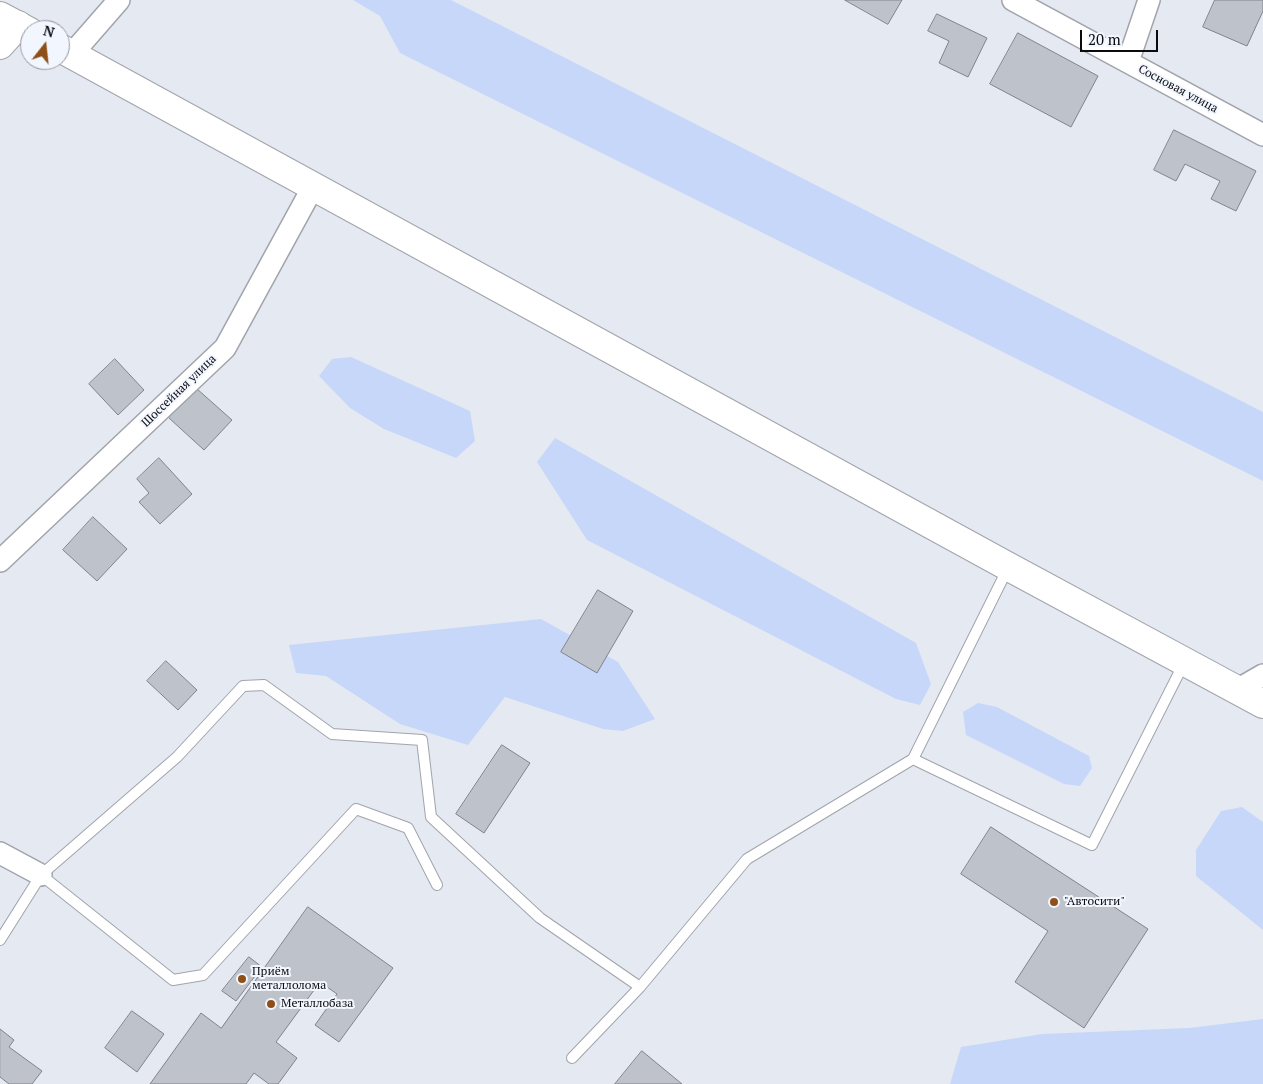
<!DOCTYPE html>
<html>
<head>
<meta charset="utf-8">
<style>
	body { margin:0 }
	#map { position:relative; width:1263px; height:1084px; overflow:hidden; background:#e5e9f1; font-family:"PT Serif",serif }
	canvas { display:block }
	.north { position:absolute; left:20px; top:20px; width:50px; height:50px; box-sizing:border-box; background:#f2f6ff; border:1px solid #95989f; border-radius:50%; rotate:16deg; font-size:14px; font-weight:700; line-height:20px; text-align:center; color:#0a0b0e }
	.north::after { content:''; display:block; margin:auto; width:18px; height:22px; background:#8f4f18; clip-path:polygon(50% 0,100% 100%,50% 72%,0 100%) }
	.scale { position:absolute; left:1080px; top:30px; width:78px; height:22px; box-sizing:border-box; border:2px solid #0a0b0e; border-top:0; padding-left:6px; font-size:15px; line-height:18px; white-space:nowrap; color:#0a0b0e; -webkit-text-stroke:4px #f2f6ff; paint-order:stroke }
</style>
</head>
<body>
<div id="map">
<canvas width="1263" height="1084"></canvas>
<div class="north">N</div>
<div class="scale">20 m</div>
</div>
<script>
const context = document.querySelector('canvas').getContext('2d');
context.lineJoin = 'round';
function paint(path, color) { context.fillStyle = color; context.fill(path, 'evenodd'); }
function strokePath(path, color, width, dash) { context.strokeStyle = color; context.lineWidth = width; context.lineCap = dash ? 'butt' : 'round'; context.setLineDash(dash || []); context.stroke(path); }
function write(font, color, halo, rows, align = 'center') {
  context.font = font + ' "PT Serif",serif'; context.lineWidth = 4; context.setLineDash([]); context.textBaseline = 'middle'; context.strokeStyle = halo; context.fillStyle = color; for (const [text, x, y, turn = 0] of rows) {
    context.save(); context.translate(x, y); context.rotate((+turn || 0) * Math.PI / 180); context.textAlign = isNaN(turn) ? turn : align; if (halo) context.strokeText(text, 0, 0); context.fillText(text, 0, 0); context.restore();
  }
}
const green = new Path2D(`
	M353,0H451L1263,412V481L400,53L380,16Z
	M351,357L470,411L475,441L456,458L384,429L350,408L319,376L332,359Z
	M555,438L916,643L931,684L920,705L896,699L587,540L537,462Z
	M541,619L618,662L655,719L623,731L603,729L505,697L468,745L400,724L326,676L296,673L289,645Z
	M978,703L997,707L1089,756L1092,768L1080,786L1064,784L966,735L963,712Z
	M1242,807L1263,822V930L1196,876V850L1221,811Z
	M1263,1019V1084H950L961,1047L1042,1034L1189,1028Z`);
const building = new Path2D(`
	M845,0H902L888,24Z
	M1215,0H1263V11L1247,46L1203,27Z
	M937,14L987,38L968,77L939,63L949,41L928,31Z
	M1018,33L1098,76L1071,127L990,84Z
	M1174,130L1256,171L1236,211L1211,199L1220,181L1185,164L1176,181L1154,170Z
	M115,359L144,390L118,415L89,384Z
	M196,388L232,420L204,450L169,418Z
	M159,458L192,494L160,524L139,502L149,493L137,479Z
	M93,517L127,549L97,581L63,550Z
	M598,590L633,611L597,673L561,652Z
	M166,661L197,690L178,710L147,681Z
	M502,745L530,763L484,833L456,814Z
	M991,827L1148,929L1084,1028L1015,982L1048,931L961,874Z
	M308,907L393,968L339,1042L315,1025L337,994L320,982L276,1042L297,1058L278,1084H269L254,1073L246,1084H150L201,1013L221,1028Z
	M249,957L262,967L236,1001L222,991Z
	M132,1011L164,1034L137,1072L105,1048Z
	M0,1029L14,1040L9,1047L42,1071L32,1084H9L0,1077Z
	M642,1051L682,1084H615Z`);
const lane = new Path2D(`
	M1008,568L913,759L1092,845L1184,663
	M41,875L173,980L203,975L356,809L408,828L437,885
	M0,940L41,875L177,757L243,686L264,685L332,734L422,740L431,817L540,918L640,987
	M572,1058L640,987L747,859L913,759`);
const street = new Path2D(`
	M1013,0L1263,135
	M72,54L119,0
	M1128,62L1149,0
	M0,561L225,348L313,187
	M1237,690L1263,675
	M0,853L41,875`);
const secondary = new Path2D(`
	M0,45L18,25`);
const primary = new Path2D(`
	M0,16L30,32
	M60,48L1009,567L1263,704`);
const markers = [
	[1054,902,5,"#8f4f18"],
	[242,979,5,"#8f4f18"],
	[271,1004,5,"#8f4f18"]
];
const streetNames = [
	["Сосновая улица",1178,89,28],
	["Шоссейная улица",179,391,-44]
];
const poiNames = [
	["\"Автосити\"",1064,902],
	["Приём",252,972],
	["металлолома",252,986],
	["Металлобаза",281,1004]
];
paint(green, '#c7d7fa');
paint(building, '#bec2ca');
strokePath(building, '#80838b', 1);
strokePath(lane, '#a1a4ac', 12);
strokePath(street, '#a1a4ac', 24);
strokePath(secondary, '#a1a4ac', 30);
strokePath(primary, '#a1a4ac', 30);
strokePath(lane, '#fff', 10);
strokePath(street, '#fff', 21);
strokePath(secondary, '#fff', 28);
strokePath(primary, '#fff', 28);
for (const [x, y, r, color] of markers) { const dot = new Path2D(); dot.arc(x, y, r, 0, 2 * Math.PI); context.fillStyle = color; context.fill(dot); strokePath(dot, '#f2f6ff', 2); }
write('12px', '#0a0b0e', '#f2f6ff', streetNames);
write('12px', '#0a0b0e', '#f2f6ff', poiNames, 'left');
</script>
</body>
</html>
